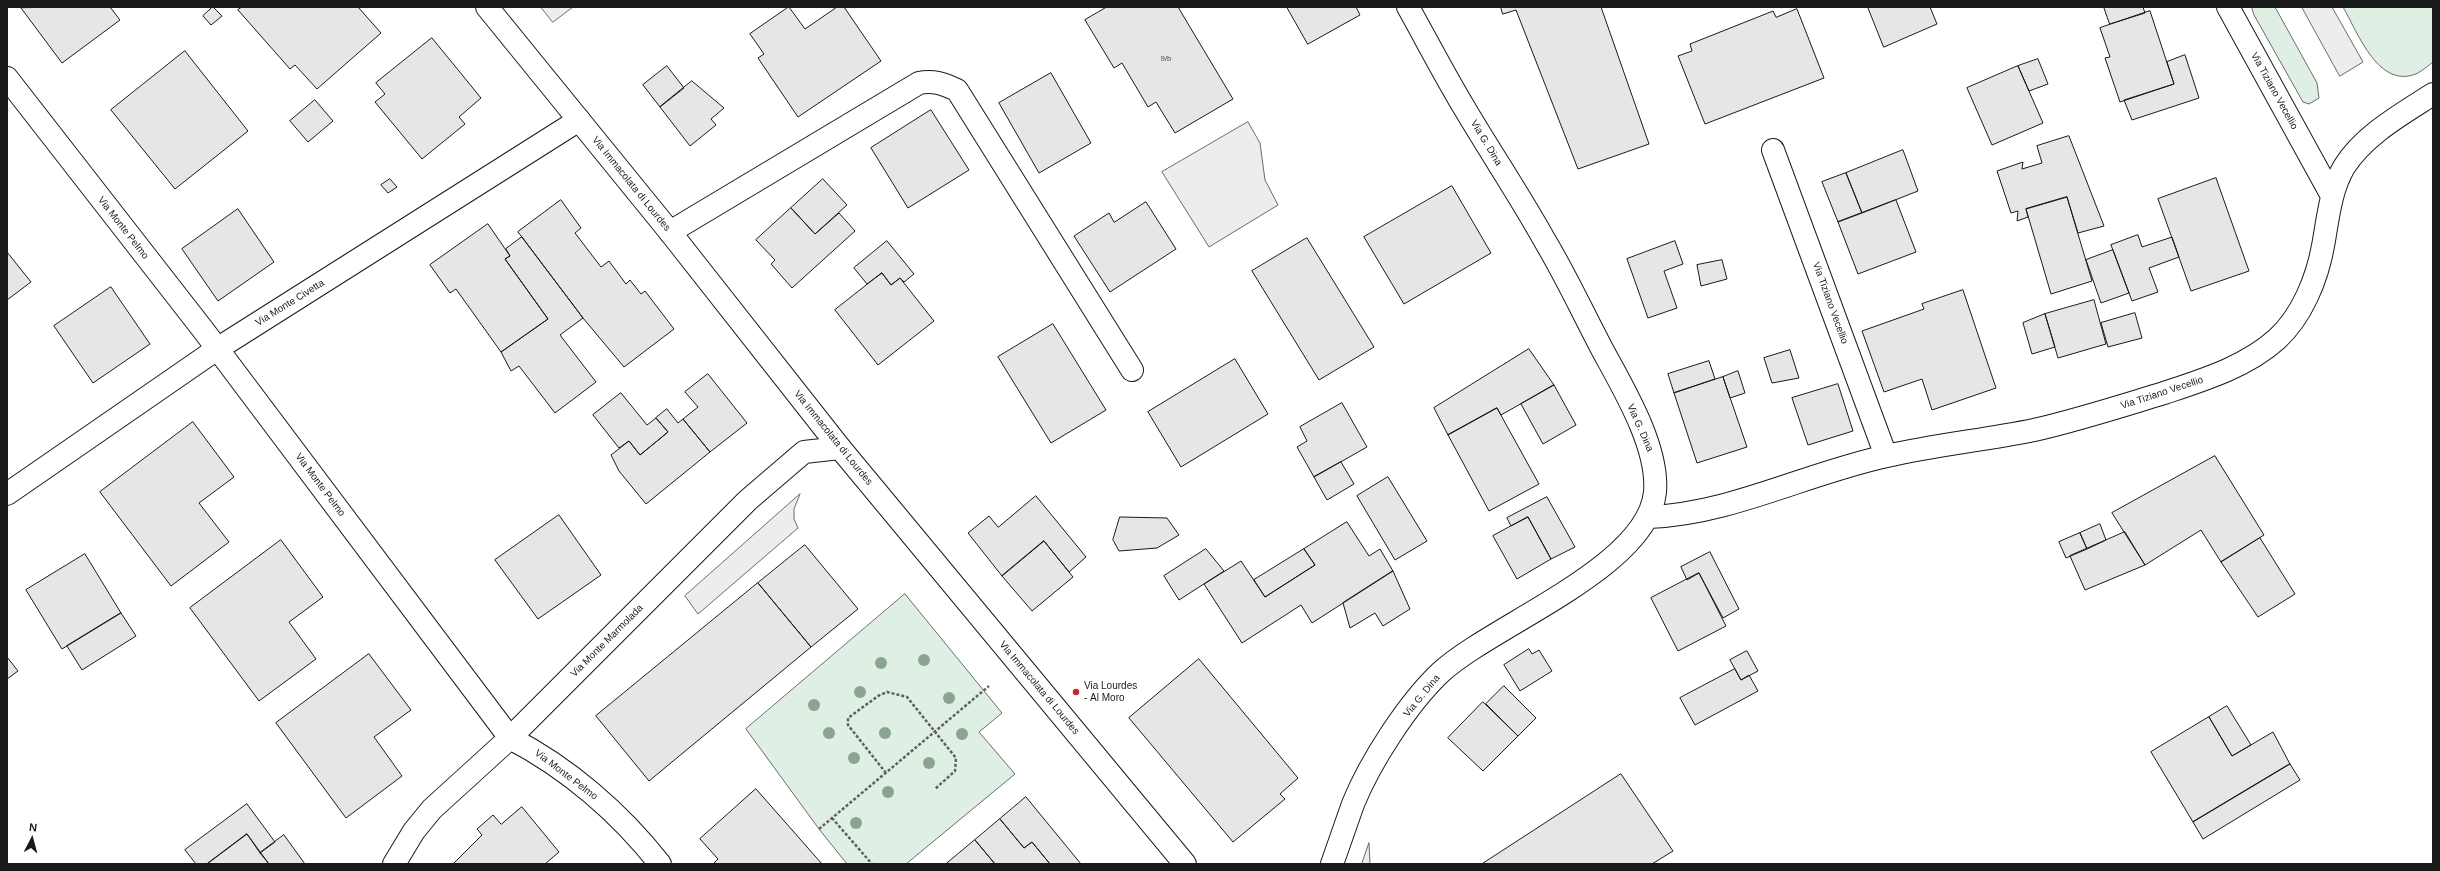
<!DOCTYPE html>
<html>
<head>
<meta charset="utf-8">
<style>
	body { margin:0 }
	#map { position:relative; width:2440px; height:871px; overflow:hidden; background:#fff; font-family:Helvetica,sans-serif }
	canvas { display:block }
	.frame { position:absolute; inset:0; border:8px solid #1a1a1a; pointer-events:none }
	.north { position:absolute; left:12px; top:819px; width:40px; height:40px; -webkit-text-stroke:3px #fff; paint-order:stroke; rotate:6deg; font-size:11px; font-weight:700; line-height:16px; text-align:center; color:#1a1a1a }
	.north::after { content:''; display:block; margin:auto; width:14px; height:18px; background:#1a1a1a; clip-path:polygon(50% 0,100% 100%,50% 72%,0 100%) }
</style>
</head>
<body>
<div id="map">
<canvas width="2440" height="871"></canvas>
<div class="frame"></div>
<div class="north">N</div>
</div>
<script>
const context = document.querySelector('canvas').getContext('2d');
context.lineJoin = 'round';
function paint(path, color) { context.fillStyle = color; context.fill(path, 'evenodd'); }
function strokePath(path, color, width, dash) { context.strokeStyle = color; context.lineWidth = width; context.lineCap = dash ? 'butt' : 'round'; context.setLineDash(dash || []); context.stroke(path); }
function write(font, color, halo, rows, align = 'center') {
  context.font = font + ' Helvetica,sans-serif'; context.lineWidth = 3; context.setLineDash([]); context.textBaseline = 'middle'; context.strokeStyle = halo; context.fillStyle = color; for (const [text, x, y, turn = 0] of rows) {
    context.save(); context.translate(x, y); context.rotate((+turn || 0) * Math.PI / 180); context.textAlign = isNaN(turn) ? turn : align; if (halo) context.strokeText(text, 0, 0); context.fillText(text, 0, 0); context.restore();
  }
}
const green = new Path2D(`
	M2252,7H2275L2317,83L2319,98L2309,104L2303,102L2254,15Z
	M2343,7H2433V62C2428,66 2423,70 2418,73C2379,91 2358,33 2343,7Z
	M905,594L1002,713L979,732L1015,774L906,864H847L819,829L746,729Z`);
const parking = new Path2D(`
	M541,7H573L553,22Z
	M2302,7H2332L2363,62L2340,76Z
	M1248,122L1260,143L1265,180L1278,205L1209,247L1162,172Z
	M800,494L794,509V519L798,528L698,614L685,596Z
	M1369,843L1370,864H1362Z`);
const building = new Path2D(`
	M110,7L120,20L62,63L21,8Z
	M213,7L222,16L211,25L203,16Z
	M242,7H358L381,33L317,89L295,65L290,69L238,10Z
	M789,7L805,29L837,7H844L881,61L798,117L758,58L764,54L750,34Z
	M1107,7H1178L1233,99L1175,133L1156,102L1148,107L1122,63L1114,68L1085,20Z
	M1287,7H1356L1360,15L1308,44Z
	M1501,7H1601L1649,144L1578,169L1516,10L1503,14Z
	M1868,7H1930L1937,24L1884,47Z
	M2104,7H2143L2145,13L2110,24Z
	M1797,9L1824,78L1705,124L1678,56L1692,51L1690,44L1773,11L1776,17Z
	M2150,11L2174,84L2120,102L2105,58L2110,57L2100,28Z
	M432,38L481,98L459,117L465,124L422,159L375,102L385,94L376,83Z
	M185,51L248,131L175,189L111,110Z
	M2185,55L2199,98L2132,120L2124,100L2174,84L2167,62Z
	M2038,59L2048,84L2029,91L2018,66Z
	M667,66L684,88L660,107L643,85Z
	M2018,66L2043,123L1992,145L1967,88Z
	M1051,73L1091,143L1039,173L999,103Z
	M692,81L724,108L711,119L716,125L690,146L660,107Z
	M315,100L333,121L308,142L290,121Z
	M931,110L969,170L908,208L871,148Z
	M2069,136L2104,226L2078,233L2067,197L2026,209L2028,217L2017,221L2018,211L2011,213L1997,171L2023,162L2022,169L2042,163L2037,146Z
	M1903,150L1918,191L1862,213L1846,173Z
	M1846,173L1862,213L1838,222L1822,182Z
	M2216,178L2249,271L2191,291L2158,199Z
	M390,179L397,187L388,193L381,185Z
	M823,179L847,205L815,234L791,208Z
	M1452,186L1491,253L1404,304L1364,237Z
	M2067,197L2092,281L2051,294L2026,209Z
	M561,200L581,228L575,233L601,267L609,261L626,284L630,280L641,294L645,291L674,329L624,367L583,318L518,232Z
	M1896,200L1916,252L1858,274L1838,222Z
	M1146,202L1176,249L1110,292L1074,236L1109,213L1114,222Z
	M791,208L815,234L839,213L855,231L792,288L771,264L775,260L756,240Z
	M238,209L274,262L218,301L182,249Z
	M488,224L510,256L505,259L548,319L501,352L456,289L450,293L430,265Z
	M2138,235L2142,247L2172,237L2179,257L2149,268L2158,292L2132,301L2111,245Z
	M522,237L583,318L560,335L596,382L555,413L519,366L511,371L501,352L548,319L505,259L510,256L506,249Z
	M1307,238L1374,347L1319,380L1252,271Z
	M887,241L914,274L904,282L900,278L891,285L882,273L867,284L854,268Z
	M1675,241L1683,264L1664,271L1677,308L1648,318L1627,259Z
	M2113,250L2129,293L2101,303L2086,260Z
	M7,252L31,282L7,300Z
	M1722,260L1727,279L1701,286L1697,265Z
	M882,273L891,285L900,278L934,321L878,365L835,310Z
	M111,287L150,344L93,383L54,326Z
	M1963,290L1996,388L1932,410L1922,379L1884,392L1862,331L1924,309L1922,304Z
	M2094,300L2106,344L2058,358L2045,314Z
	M2135,313L2142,338L2108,347L2101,323Z
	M2045,314L2055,347L2032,354L2023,323Z
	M1053,324L1106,410L1051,443L998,357Z
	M1529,349L1554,385L1501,415L1497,408L1448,435L1434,408Z
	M1790,350L1799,378L1772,383L1764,358Z
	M1235,359L1268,414L1181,467L1148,412Z
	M1709,361L1715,379L1674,393L1668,374Z
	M1738,371L1745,393L1730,398L1723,377Z
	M708,374L747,423L710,452L683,419L698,407L685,392Z
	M1723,377L1747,447L1697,463L1674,393Z
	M1838,384L1853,431L1808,445L1792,398Z
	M1554,385L1576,425L1543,444L1521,404Z
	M621,393L647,425L656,418L668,432L640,455L629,441L619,448L593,415Z
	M1342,403L1367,447L1314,477L1297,447L1307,441L1300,427Z
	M1497,408L1539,484L1489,511L1448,435Z
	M667,409L678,423L683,419L710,452L646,504L619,471L611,455L629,441L640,455L668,432L656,418Z
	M193,422L234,477L199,503L229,542L171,586L100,492Z
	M2215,456L2264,535L2221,562L2201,530L2145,565L2112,513Z
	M1341,462L1354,484L1327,500L1314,477Z
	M1388,477L1427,541L1395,560L1357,496Z
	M1036,496L1086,557L1069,572L1044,541L1002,576L968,533L989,516L998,527Z
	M1547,497L1575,547L1551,559L1528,517L1511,526L1507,518Z
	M559,515L601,575L538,619L495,560Z
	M1120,517L1167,518L1179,535L1157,548L1119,551L1113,540Z
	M1528,517L1551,559L1517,579L1493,536Z
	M1347,522L1369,556L1380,549L1393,571L1312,623L1301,605L1242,643L1204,584L1241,561L1265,597L1315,565L1304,549Z
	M2100,524L2106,540L2087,549L2080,533Z
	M2125,532L2145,565L2085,590L2070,556Z
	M2080,533L2087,549L2066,558L2059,542Z
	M2260,538L2295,594L2258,617L2221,562Z
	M281,540L323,597L289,622L316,659L259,701L190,608Z
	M1044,541L1073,577L1032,611L1002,576Z
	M805,545L858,609L811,647L758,583Z
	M1206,549L1224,571L1179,600L1164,576Z
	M1304,549L1315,565L1265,597L1254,580Z
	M1710,552L1739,609L1723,618L1699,573L1687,580L1681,567Z
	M85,554L121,613L62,649L26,590Z
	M1393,571L1410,609L1383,626L1375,613L1350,628L1343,603Z
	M1699,573L1726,626L1678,651L1651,598Z
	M758,583L811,647L649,781L596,716Z
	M121,613L136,636L82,670L67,646Z
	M1529,649L1532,654L1539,650L1552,671L1520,691L1504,665Z
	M1747,651L1758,671L1741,680L1730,660Z
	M369,654L411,710L374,737L402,776L346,818L276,723Z
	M7,657L18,671L7,679Z
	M1199,659L1298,778L1280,794L1285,799L1233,842L1129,718Z
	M1735,669L1741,680L1749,675L1758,691L1695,725L1680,698Z
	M1504,686L1536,718L1518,736L1486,704Z
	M1483,702L1518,736L1483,771L1448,738Z
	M2227,706L2251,745L2232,756L2209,717Z
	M2209,717L2232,756L2273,732L2290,764L2193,822L2151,752Z
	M2290,764L2300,780L2203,839L2193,822Z
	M1621,774L1673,851L1652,864H1482Z
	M756,789L822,864H713L718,859L700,839Z
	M1026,797L1081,864H1050L1032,842L1024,848L1000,819Z
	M247,804L275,842L260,853L247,834L207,864H196L185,850Z
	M522,807L559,852L545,864H453L482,835L477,829L493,815L501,824Z
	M1000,819L1024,848L1032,842L1050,864H995L975,840Z
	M247,834L269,864H207Z
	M284,835L305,864H269L260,853Z
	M975,840L995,864H946Z`);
const path = new Path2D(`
	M886,773L848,725V718L878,696L887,692L907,697L956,758L955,771L935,789
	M832,818L872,864
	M819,829L989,686`);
const street = new Path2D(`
	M2228,7L2332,196
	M7,78L204,331L510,738C568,768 620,813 660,864
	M1773,150L1886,456
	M670,232L919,83C934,80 943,84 957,90L1132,370
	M7,494L217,349L579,120
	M1649,517C1731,514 1807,473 1887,456C1935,445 1985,440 2034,430C2078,420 2121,406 2164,393C2203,380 2246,367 2277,339C2302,316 2317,279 2323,246C2328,219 2330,191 2344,167C2364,135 2402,114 2433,94
	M394,864L414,831L432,809L510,738L748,500L804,452L840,448
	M1332,864C1339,844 1346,824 1353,804C1370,762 1408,703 1441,672C1494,624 1648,567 1655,492C1659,447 1623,388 1602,349C1583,313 1566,276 1545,241C1520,196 1491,153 1465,109C1445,76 1427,41 1408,7`);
const secondary = new Path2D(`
	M487,7L670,232L840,448L1185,864`);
const trees = [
	[924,660],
	[881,663],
	[860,692],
	[949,698],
	[814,705],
	[829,733],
	[885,733],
	[962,734],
	[854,758],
	[929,763],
	[888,792],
	[856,823]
];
const markers = [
	[1076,692,4,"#c62828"]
];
const numberNames = [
	["9/b",1166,59]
];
const streetNames = [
	["Via Tiziano Vecellio",2274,91,61],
	["Via G. Dina",1486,143,59],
	["Via Immacolata di Lourdes",631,184,51],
	["Via Monte Pelmo",123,228,52],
	["Via Monte Civetta",290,303,-32],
	["Via Tiziano Vecellio",1830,303,70],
	["Via Tiziano Vecellio",2162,393,-18],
	["Via G. Dina",1640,428,66],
	["Via Immacolata di Lourdes",833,438,51],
	["Via Monte Pelmo",320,485,53],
	["Via Monte Marmolada",607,641,-45],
	["Via Immacolata di Lourdes",1039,688,50],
	["Via G. Dina",1422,696,-51],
	["Via Monte Pelmo",566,775,37]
];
const poiNames = [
	["Via Lourdes",1084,686],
	["- Al Moro",1084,698]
];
paint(green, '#e0efe3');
strokePath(green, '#6a6a6a', 1);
paint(parking, '#ededed');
strokePath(parking, '#6a6a6a', 1);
paint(building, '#e6e6e6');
strokePath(building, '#1a1a1a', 1);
strokePath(street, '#1a1a1a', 24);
strokePath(secondary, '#1a1a1a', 24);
strokePath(path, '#5f5f5f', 2.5, [3, 2]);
strokePath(street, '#fff', 22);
strokePath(secondary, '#fff', 22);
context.fillStyle = '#8aa48f';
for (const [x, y] of trees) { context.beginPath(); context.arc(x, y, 6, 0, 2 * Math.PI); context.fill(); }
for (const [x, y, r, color] of markers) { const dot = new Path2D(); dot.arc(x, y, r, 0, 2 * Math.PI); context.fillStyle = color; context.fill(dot); strokePath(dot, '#fff', 1.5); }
write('8px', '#4d4d4d', null, numberNames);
write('10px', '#1a1a1a', '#fff', streetNames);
write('10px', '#1a1a1a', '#fff', poiNames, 'left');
</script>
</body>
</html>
